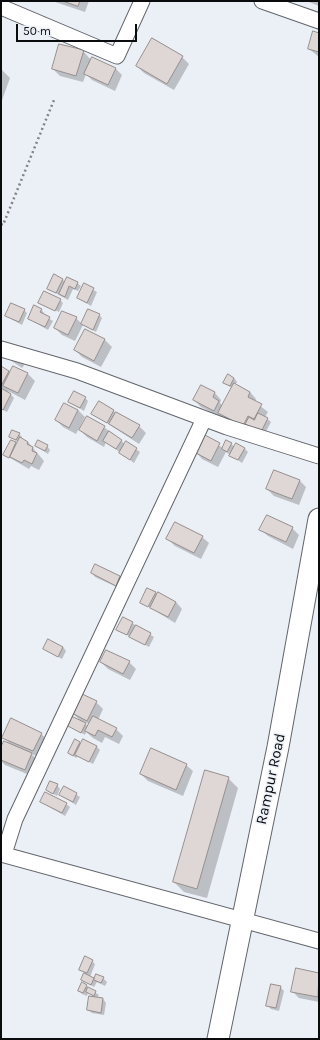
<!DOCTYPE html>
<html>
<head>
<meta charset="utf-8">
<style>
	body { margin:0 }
	#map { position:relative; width:320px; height:1040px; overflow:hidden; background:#ebeff6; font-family:Karla,sans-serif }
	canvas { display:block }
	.frame { position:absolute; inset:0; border:2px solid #0a0b0d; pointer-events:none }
	.scale { position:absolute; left:16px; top:24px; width:121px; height:18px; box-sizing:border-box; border:2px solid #0a0b0d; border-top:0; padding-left:5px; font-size:12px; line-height:14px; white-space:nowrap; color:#0a0b0d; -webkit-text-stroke:3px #ebeff6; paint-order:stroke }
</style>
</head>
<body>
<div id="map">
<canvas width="320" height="1040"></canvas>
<div class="frame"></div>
<div class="scale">50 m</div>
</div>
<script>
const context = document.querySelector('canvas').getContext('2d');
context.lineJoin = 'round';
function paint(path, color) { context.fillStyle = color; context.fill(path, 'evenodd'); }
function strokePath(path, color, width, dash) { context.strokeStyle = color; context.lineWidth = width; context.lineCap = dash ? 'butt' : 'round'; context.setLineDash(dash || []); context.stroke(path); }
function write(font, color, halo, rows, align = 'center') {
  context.font = font + ' Karla,sans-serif'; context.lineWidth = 3; context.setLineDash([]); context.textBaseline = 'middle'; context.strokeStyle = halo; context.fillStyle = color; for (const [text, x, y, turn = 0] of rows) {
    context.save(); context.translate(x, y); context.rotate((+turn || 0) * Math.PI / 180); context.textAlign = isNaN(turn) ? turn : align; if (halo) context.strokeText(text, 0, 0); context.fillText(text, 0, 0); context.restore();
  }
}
const shadow = new Path2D(`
	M52,1H89L85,12Z
	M307,1H319V6L309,2Z
	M319,34V57L309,49Z
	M83,51L91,60L115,68L122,75L115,91L92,80L86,74L83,82L60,76L53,69Z
	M182,57L189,64L174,90L144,73L137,66Z
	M1,69L10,78L1,103Z
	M63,280L66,283H77L81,286L78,291L73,289L68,300L48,289Z
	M84,285L97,292L91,306L78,298Z
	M60,300L63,303L59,312L39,303Z
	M41,309L44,313L43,315L53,321L48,330L29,319Z
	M24,310L27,313L22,325L6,316Z
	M99,315L102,318L96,332L83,325L75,341L62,335L55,328L76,318L82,324Z
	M86,330L105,340L112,347L101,367L82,357L75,350Z
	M12,355L25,364L22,368L10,360Z
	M13,367L28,374L35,381L25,400L8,391L14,398L7,412L1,409V368L10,373Z
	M234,378L237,382L235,385L250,392L256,399L255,402L268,412L265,417L271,422L264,435L226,420L222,416L221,417L201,407L194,400L201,386L215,393L221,400L220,403L223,406L232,388L224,383Z
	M85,398L88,401L84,411L69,402Z
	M78,410L85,417L76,434L63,427L56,420Z
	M113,411L139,426L146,433L139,444L93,414Z
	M104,427L125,444L126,442L140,452L134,463L106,442L104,447L87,437L80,430Z
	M19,434L22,437L21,439L28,442L44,461L39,470L31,466L29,469L5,455L18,442L10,437Z
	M204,436L223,448L227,441L235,447L244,448L248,452L242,463L226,452L218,467L202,459L196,452Z
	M36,446H47L50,450L48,454Z
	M299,480L306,487L299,505L274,496L267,489Z
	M292,528L299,535L293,549L268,536L261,530Z
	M202,537L209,543L201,559L175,546L168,539Z
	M96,566L120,577L123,581L119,588L95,577L92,573Z
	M155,593L176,602L182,609L175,623L141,602Z
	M124,618L154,637L149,647L118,630Z
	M63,647L66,651L62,659L44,649Z
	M101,662H129L136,669L130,680L108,669Z
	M96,702L103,709L98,720L116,729L123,736L119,744L105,737L102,743L93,738L86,732L85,735L68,725L81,721L71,712ZM83,721L89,724L88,727Z
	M41,734L48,740L40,757L31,754L38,760L32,776L5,765L1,761V750L11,745L3,737Z
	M79,743L81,745L97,747L100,750L93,764L78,756L76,758L69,753Z
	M186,765L193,771L183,796L148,781L141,774Z
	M228,778L238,788L207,898L184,892L174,882Z
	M57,785L60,789L57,796L47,790Z
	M64,787L80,797L76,805L60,795Z
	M41,802L66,804L70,807L65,816Z
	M92,961L95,964L90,977L95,980L103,978L107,982L105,986L97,982L94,987L82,980L85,973L80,969Z
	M297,969L319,974V1002L299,998L292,991Z
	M82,984L99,995L97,998L103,999L106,1003L104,1015L92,1013L88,1010L96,998L88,993L87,996L82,994L79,990Z
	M280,987L284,991L279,1011L271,1009L268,1006Z`);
const building = new Path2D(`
	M63,1H80L78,6Z
	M313,31L319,33V52L308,49Z
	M152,38L183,56L167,84L136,66Z
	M59,44L84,50L76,76L52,69Z
	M92,57L116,68L108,85L84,74Z
	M54,274L63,279L56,293L47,289Z
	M67,277L78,282L75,289L69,286L65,297L59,294Z
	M84,283L94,288L87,303L77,298Z
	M44,291L61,299L55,311L38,303Z
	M11,303L25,309L19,322L5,316Z
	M34,305L42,309L40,312L50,317L45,327L28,319Z
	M88,309L100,314L93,330L81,324Z
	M62,311L77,317L68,335L54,328Z
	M85,329L105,339L94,361L74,350Z
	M1,366L9,371L1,386Z
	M13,366L28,373L18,393L3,386Z
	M228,374L234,378L230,386L223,383Z
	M234,383L250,392L248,397L262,404L254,419L248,416L243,426L218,413Z
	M201,385L215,392L213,397L219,401L214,411L193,400Z
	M1,388L11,394L3,410L1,408Z
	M74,391L86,397L80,408L68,402Z
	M99,401L114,410L107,423L91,414Z
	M64,403L78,410L69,428L55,420Z
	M116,412L140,425L132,438L109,424Z
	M258,413L268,418L261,432L245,424L249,417L254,420Z
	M87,416L105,426L97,441L79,430Z
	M12,430L20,433L16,440L9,437Z
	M109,431L122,440L116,449L103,441Z
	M203,434L220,443L211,461L194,452Z
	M20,437L28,442L27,444L33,447L32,451L37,453L32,464L24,460L22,463L10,457Z
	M11,440L16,442L9,458L3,455Z
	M38,440L48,445L45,451L35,446Z
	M226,440L232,443L227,452L222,449Z
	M126,441L137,448L130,460L119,453Z
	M236,443L245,448L238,460L229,456Z
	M274,470L300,480L292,499L266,489Z
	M267,515L293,527L286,542L259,530Z
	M175,522L203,536L194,553L166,539Z
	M95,564L120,576L116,586L91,573Z
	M147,588L156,592L148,607L140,603Z
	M158,592L176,602L168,617L150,608Z
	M123,617L133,622L127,635L116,630Z
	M136,625L151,633L145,645L129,637Z
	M48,639L63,647L58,657L43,649Z
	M106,650L130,661L123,674L100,662Z
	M80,693L97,701L87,721L70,712Z
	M71,716L86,723L81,733L66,725Z
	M93,716L117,728L112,737L98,730L95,736L85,731Z
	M11,718L42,733L33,751L2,738Z
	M75,739L80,742L73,756L68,753Z
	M83,739L97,746L89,762L75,755Z
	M4,741L32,753L25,770L1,760V747Z
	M151,748L187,764L176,790L140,774Z
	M205,770L229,777L197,889L173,882Z
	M50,781L58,784L53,794L46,790Z
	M64,786L77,793L73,802L59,795Z
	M45,792L67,803L62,813L40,802Z
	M85,956L93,960L87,973L79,970Z
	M296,968L319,973L318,997L291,992Z
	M84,973L94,978L91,985L81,980Z
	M96,974L104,977L101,983L94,980Z
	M82,982L87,985L83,993L78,991Z
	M271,984L281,986L276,1008L266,1006Z
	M88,987L96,991L94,996L86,992Z
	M89,996L103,998L101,1013L87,1010Z`);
const path = new Path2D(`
	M1,224L3,225L54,100`);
const minor = new Path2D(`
	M262,1L319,21
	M1,7L117,56L142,1
	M1,349L77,371L227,427L319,456
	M1,854L319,941
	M4,854L15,819L204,419`);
const secondary = new Path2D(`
	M218,1039L278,747L319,519`);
const streetNames = [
	["Rampur Road",271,779,-78]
];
paint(shadow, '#0003');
paint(building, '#dfd7d5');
strokePath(building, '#968e8c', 1);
strokePath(minor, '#62656b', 17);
strokePath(secondary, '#62656b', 23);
strokePath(path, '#808388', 2.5, [2, 3]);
strokePath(minor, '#fff', 15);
strokePath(secondary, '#fff', 21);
write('15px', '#0a0b0d', '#ebeff6', streetNames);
</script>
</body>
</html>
